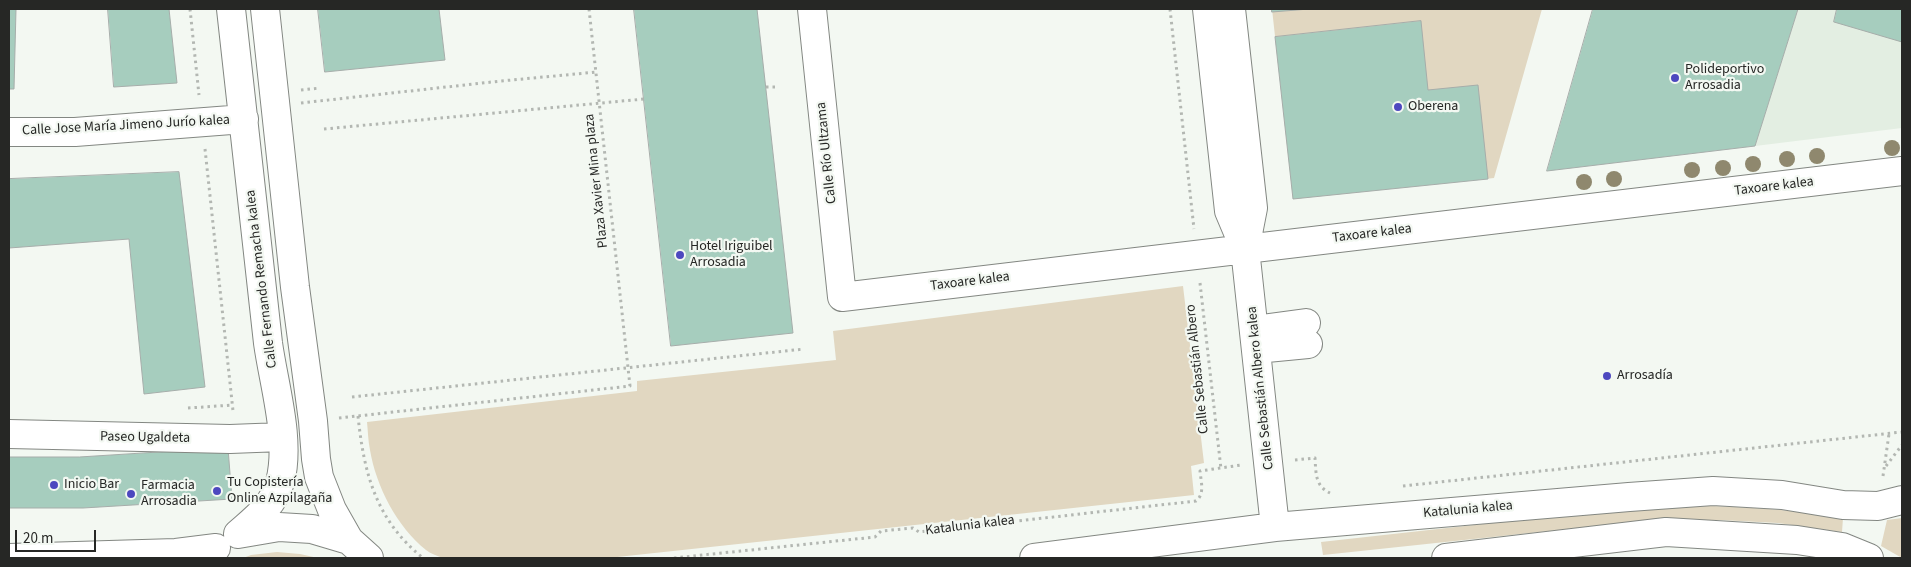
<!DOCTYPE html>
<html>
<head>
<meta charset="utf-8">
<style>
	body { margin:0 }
	#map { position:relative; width:1911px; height:567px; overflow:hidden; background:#f3f8f2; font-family:"Source Sans 3",sans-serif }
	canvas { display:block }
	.frame { position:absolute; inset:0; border:10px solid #262725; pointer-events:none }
	.scale { position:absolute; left:15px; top:530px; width:81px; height:22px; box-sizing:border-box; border:2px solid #262725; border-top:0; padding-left:6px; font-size:15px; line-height:18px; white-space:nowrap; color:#262725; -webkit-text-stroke:4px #f3f8f2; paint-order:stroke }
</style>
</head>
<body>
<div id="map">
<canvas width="1911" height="567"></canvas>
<div class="frame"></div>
<div class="scale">20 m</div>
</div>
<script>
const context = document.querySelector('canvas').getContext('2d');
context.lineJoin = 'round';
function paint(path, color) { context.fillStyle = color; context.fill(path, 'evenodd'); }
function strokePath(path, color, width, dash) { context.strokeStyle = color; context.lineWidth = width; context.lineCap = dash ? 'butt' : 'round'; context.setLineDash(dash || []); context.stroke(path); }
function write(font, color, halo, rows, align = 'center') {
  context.font = font + ' "Source Sans 3",sans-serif'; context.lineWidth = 4.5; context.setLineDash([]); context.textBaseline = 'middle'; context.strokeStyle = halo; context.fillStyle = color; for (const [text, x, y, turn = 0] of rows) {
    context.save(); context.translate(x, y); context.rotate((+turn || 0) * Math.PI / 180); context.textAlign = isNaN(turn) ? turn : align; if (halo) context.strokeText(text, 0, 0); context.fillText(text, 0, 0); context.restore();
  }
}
const built = new Path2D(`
	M1798,9H1902V128L1755,146Z`);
const green = new Path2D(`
	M1272,9H1542L1494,178L1293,199Z
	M1183,286L1204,463L1191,466L1194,495L608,558H443C438,556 431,554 426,550C397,527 376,486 370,450C368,441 368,431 367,422L637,391V381L836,360L833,331Z
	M1670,505C1729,506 1786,508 1843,518L1842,532L1778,523L1720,520L1668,521L1596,526L1323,555L1321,542L1591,512Z
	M1902,518V558L1881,546L1887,520Z
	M277,552L300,554L318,558H243L251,555Z`);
const building = new Path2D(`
	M9,9H16L14,89H9Z
	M108,9H169L177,83L114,87Z
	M318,9H439L445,60L325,72Z
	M634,9H757L793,333L671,346Z
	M1272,9H1309L1272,12Z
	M1593,9H1798L1755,146L1547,171Z
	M1837,9H1902V42L1834,22Z
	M1421,21L1428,90L1478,85L1488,179L1293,199L1275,37Z
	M179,172L205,387L144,394L129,239L9,248V179Z
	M228,448L232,499L83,508H9V457H79Z`);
const path = new Path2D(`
	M190,9L199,95
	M1170,9L1194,229
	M766,87H775
	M301,90L320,88
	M301,103L501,81L597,72
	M324,129L644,99
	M205,149L233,411
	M1200,283L1221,469
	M352,397L804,349
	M188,408L233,405
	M358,416C364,474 376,520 423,558
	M339,418L630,386L589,9
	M1295,460L1315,458C1316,473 1315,486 1330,493
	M1886,466L1902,445
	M1883,476L1889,434
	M1403,486L1902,432
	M674,558L875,537L881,531L913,528L919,532L1196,501C1205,494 1201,482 1200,471L1241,465`);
const minor = new Path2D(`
	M231,9C244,120 255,232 268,343C274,386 291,440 280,482C273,506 256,518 238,534
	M265,9L295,287L313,421L316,459L319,477L332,510L349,540
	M812,9L842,297L1902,171
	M1207,9L1229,211L1245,249
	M1231,9L1253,208L1245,249L1275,527
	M9,132H75L244,119
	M1254,330L1306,323
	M1256,349L1308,344
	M9,434L230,439L282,437
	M238,534L279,527L312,529L349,540L369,558
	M9,558L176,553L216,548
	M1034,558L1275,527L1629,497L1713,491L1782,495L1843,505L1878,506L1902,500
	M1446,558L1666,532L1797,540L1842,547L1869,558`);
const trees = [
	[1892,148],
	[1817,156],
	[1787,159],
	[1753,164],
	[1723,168],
	[1692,170],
	[1614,179],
	[1584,182]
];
const markers = [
	[1675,78,5,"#4d48bf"],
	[1398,107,5,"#4d48bf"],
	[680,255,5,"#4d48bf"],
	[1607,376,5,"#4d48bf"],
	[54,485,5,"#4d48bf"],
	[217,491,5,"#4d48bf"],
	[131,494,5,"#4d48bf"]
];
const poiNames = [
	["Polideportivo",1685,70],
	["Arrosadia",1685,86],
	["Oberena",1408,107],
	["Hotel Iriguibel",690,247],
	["Arrosadia",690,263],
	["Arrosadía",1617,376],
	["Tu Copistería",227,483],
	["Online Azpilagaña",227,499],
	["Inicio Bar",64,485],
	["Farmacia",141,486],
	["Arrosadia",141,502]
];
const streetNames = [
	["Calle Jose María Jimeno Jurío kalea",126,126,-3],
	["Calle Río Ultzama",827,153,-96],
	["Plaza Xavier Mina plaza",597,181,-96],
	["Taxoare kalea",1774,187,-7],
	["Taxoare kalea",1372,234,-7],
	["Calle Fernando Remacha kalea",262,279,-97],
	["Taxoare kalea",970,282,-7],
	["Calle Sebastián Albero",1198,369,-96],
	["Calle Sebastián Albero kalea",1261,388,-96],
	["Paseo Ugaldeta",145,438,1],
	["Katalunia kalea",1468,510,-5],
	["Katalunia kalea",970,526,-7]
];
paint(built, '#e3eee2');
paint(green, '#e1d7c1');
paint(building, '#a6cdbe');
strokePath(building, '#a6adaa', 1);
strokePath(minor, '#838782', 30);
strokePath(path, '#b3b7b2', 3, [2.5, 4]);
strokePath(minor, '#fff', 28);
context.fillStyle = '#8f886e';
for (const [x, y] of trees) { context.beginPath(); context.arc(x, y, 8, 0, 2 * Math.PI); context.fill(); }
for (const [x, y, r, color] of markers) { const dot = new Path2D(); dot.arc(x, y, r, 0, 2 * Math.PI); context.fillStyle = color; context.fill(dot); strokePath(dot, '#f3f8f2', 2); }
write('14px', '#262725', '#f3f8f2', poiNames, 'left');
write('14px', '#262725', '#f3f8f2', streetNames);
</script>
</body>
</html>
